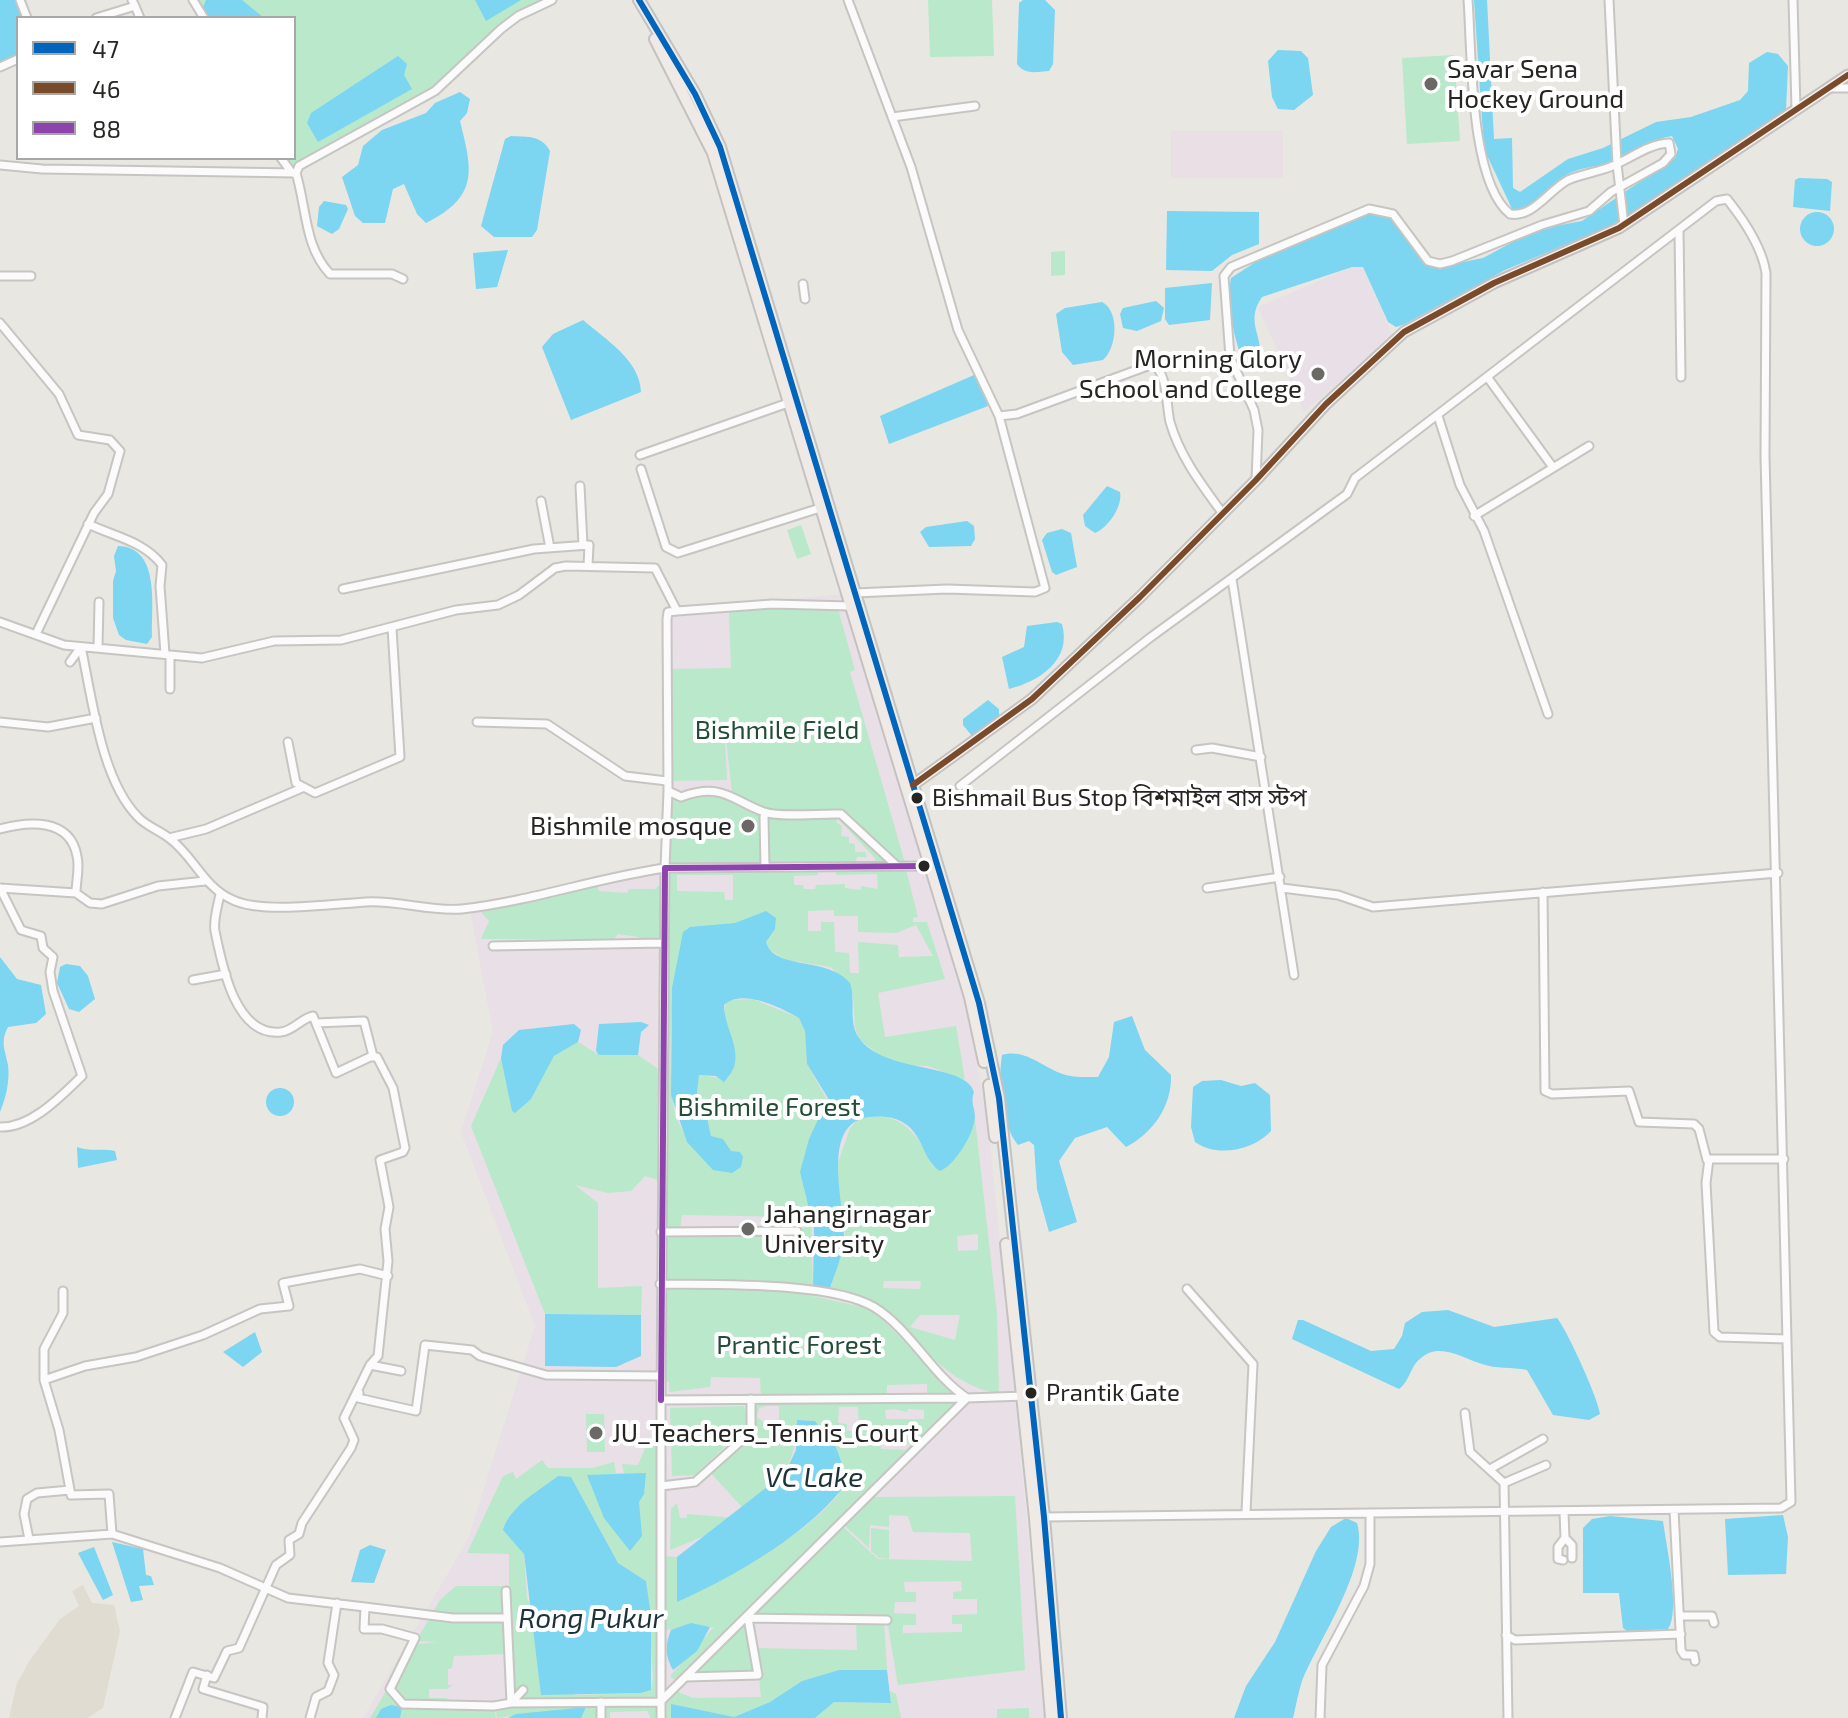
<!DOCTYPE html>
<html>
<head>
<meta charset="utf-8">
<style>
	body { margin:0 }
	#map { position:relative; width:1848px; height:1718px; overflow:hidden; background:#e8e7e2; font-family:"Exo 2",sans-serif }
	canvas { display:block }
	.legend { position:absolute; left:16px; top:16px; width:280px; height:144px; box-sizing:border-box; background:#fff; border:2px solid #a8a8a7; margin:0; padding:10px 14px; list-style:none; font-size:24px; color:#262522 }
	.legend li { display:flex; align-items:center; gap:16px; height:40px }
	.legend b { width:40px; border:2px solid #a8a8a7 }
</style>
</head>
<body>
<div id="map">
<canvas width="1848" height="1718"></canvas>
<ul class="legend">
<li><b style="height:10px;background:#0065bd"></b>47</li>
<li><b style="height:10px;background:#7a4b2a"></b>46</li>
<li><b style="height:10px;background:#8e44ad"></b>88</li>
</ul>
</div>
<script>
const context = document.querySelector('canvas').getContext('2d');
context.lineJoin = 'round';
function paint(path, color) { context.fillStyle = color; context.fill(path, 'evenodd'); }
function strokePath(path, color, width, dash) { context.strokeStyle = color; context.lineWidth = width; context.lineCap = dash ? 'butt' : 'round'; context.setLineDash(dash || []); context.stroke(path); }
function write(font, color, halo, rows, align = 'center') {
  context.font = font + ' "Exo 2","Noto Sans Bengali",sans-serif'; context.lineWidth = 8; context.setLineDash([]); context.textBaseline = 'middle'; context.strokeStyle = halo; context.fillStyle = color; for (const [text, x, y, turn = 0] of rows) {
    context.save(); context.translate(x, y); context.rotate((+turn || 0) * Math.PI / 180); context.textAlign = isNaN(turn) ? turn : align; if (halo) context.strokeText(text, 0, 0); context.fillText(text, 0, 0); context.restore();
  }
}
const built = new Path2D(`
	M83,1585L92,1603L114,1605L120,1631L103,1708L87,1718H9L17,1683L30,1660L60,1619L79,1606L72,1591Z`);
const industrial = new Path2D(`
	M1171,131H1283V178H1171Z`);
const education = new Path2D(`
	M1361,263L1393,337L1304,412L1258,307Z
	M844,594L966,1003L989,1131L1046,1718H363L468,1539L535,1326L461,1132L493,1032L470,910L663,862L665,610Z`);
const green = new Path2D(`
	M197,0H556L518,16L422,100L292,173L284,158H294V18H207Z
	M928,0H992L994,56L930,57Z
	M1454,55L1460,141L1407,144L1402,58Z
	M1065,251V275L1051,276V252Z
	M801,525L811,554L797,559L787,530Z
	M772,604L837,605L855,670L850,672L905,863L899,865L905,866L918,917L913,918V922H927L945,979L878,993L885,1037L956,1026L965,1080L928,1066L900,1065L880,1056L859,1039L855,1027L853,995L831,967L786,960L767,948L766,942L775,929L776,918L686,929C671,958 665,1089 677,1119C686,1139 694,1150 710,1163L731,1151L711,1136L705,1108L696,1101L699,1075L728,1079C744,1055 715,1014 728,1000L753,999L799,1018L805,1031L807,1064L828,1102L809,1139L813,1288L785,1284L660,1283L668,793L674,796L732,793L724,720L727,780L667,781V669L731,668L729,612ZM838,819L875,858V863L856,861L857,857H867L865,852H855V844L849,843V837L841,836L842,826L836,822ZM818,869H836V875L877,874L878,889L861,886V890L845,888V884L816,885L815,889H804L803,885H794V876L818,875ZM677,875H733V900H725L724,892L677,891ZM834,910V916H858V932L896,933L916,925L933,956L899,957L898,945L858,942L859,973H850L849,953L835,952L834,922H821V931H808V911ZM682,1215L802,1217L805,1227L796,1232L680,1230Z
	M596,883L599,891L627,893L629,889H655L662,883L661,940L638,942V937L618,934L614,939H481L489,921L481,912Z
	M578,1042L599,1055H638L658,1069V1180L645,1176L631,1191L608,1193L575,1185L598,1203V1288L642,1286L641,1315L545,1314L471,1126L501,1058L515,1112L531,1099L554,1056Z
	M885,1116C913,1125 921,1142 933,1167L955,1159L975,1119L997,1314L999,1394C938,1381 925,1340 877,1308C864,1299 845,1295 830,1290L845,1236L837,1189L838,1163L850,1128L859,1118ZM978,1234V1250L958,1251L957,1236ZM921,1281L920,1289L883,1288L884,1281ZM920,1315H960L955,1340L910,1327Z
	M661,1286H784L799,1293L871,1309L963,1397L927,1398V1384L887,1385V1395L761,1397L760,1378L711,1377L710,1387L669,1392V1382H663Z
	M751,1401L957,1402L677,1682L670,1676L714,1627L664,1630V1556L677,1557V1601C729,1579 819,1529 848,1481L836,1447L815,1421L798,1420C792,1476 784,1473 742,1507L708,1470L751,1432ZM766,1406H779V1424H766L757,1417L759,1408ZM839,1407H858L859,1431H847V1424L838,1423ZM894,1409L907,1412L908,1409L924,1410V1419H886L885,1410ZM880,1440L907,1441L910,1446L906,1450L881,1449Z
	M744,1406L749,1424L695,1475L672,1476L670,1408Z
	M586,1414H604L605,1452H587Z
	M648,1441L658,1443L660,1702L673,1690L693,1698L761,1697L756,1648L857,1650L856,1621L884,1622L887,1670H840L802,1681L770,1702L734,1717L671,1705V1718H651L647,1711L610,1712V1718H581L585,1707L497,1718L495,1706L511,1703L507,1654L454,1656L452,1668L448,1669V1685H453L447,1689H429V1698H447V1705L494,1706L496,1718H370L386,1691L393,1696L390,1689L417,1644L437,1642L416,1641L440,1600L456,1586H509V1554L467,1553L503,1476L513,1472L516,1479L542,1460L548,1468H592L614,1462L616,1473H624L622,1464L638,1465ZM571,1477L618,1563L646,1581L653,1677L651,1690L641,1693L575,1695L527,1598L524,1554Z
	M1015,1496L1025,1670L898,1685L887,1620L745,1618L840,1524L878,1559L972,1561L970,1533L913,1532L908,1516L889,1515V1527L870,1525L869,1548L843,1524L870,1497ZM961,1581L962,1591L953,1592V1599H977V1614L952,1615V1624H962V1632L903,1633V1625H916V1614L894,1613L895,1602H916V1592H905L904,1582Z
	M677,1503L680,1518H687V1514L736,1518L719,1530L670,1550L671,1509Z
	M871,1528L889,1530V1559L879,1558L871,1551Z
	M745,1622L754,1672H695Z
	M890,1691L896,1694L901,1718H815L834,1702L891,1703Z
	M1029,1708V1718H997V1709Z`);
const water = new Path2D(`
	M0,0H16L22,18H18V55L0,62Z
	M206,0H242L264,18H210L203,7Z
	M475,0H521L486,21Z
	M1023,0H1045L1055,10L1053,64L1049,71C1036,72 1025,75 1017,64L1019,3Z
	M1474,0H1487L1494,139L1512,138L1513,188L1520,192L1568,159L1603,148L1656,122L1691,117L1740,100L1748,91L1749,63L1767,52L1778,54L1788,66L1786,110L1709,165L1608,227L1505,270L1403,325L1396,327L1388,322L1363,267H1352L1262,297C1243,324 1267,338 1258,363L1244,364C1234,338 1226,306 1231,278L1271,252L1372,212C1410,215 1403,246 1428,265L1444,266L1483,258L1535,230L1582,221L1675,158L1678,149L1672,136C1651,139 1635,153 1616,161C1601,167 1583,166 1568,174C1548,185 1536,210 1513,211L1484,149Z
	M1278,50L1301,51L1308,58L1313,95L1294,110L1278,109L1272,97L1268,61Z
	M398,56L407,64L404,75L412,89L318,142L307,123L311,113Z
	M460,92L470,99L467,113L460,121C472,170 480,196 426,223L417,214L404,184L393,189L385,223H363L355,216L342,177L358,165L363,146L382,130L426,113L435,103Z
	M511,136C528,137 541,135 550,151L537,230L532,237H494L481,226L505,139Z
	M1799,178L1827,179L1832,182L1830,211L1793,207L1795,180Z
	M324,201L346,205L348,209L339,229L332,234L317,226L319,207Z
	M1167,211L1259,212V244L1232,255L1212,271L1166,270Z
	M1800 229a17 17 0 1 1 34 0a17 17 0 1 1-34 0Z
	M508,250L497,287L476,289L473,253Z
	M1212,283L1210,320L1169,325L1165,319V288Z
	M1156,301L1164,308L1161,321L1137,331L1123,328L1120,314L1123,308Z
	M1102,302C1120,311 1117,348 1103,360L1073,365L1062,352L1056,314L1065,308Z
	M583,320C606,340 640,360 641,392L571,420L542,347L553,334Z
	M974,375L978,376L988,406L889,444L880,416Z
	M1107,486L1120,492C1123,506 1108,528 1095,533L1085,526L1083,515Z
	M967,521L974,526L975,539L971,546L929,547L920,532L926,527Z
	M1062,529L1071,533L1077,567L1056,575L1052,572L1042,540L1047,533Z
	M118,546C161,547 151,607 152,637L147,644L126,640L119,635L113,618V581L116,571L114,556Z
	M1057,622L1062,624C1072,660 1040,681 1009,689L1002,657L1024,647L1027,626Z
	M988,700L999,709V716L972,736L963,725V719Z
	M766,911L776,918L775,929L766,942C774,971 828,956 850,983C856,1000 848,1023 859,1038C884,1074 965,1062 974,1092C970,1103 975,1107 975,1117C974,1134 955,1165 940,1171C923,1161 923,1134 904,1123C893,1116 881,1116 869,1117C818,1123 846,1209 844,1237C843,1255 835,1273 829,1291L813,1288L814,1229L800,1172L809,1139L828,1098L807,1064L805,1031L799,1018C780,1007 742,988 724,1005C724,1032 750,1057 724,1082L716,1076L699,1075L696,1101L705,1108L711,1136L723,1139L731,1151L740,1152L743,1157L741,1167L732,1173L713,1170L687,1142L671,1095L672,988L683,932L690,927L735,923Z
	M0,957L17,979L41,985L46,1014L36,1023L8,1027C0,1042 5,1049 8,1065C10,1080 6,1098 0,1112Z
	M66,964L80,966L88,976L95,999L79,1012L69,1009L57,983L60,967Z
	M1132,1016L1145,1050L1171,1075C1172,1106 1153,1133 1126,1147L1107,1127L1075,1138L1059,1161L1077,1222L1049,1232L1037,1189L1034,1145L1029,1141L1018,1145C1000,1122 998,1082 1002,1055C1023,1048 1042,1066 1060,1073C1072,1078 1086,1077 1098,1077L1109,1057L1114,1022Z
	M641,1022L649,1025L641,1032L638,1055H599L596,1051L599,1024Z
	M574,1024L581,1030L578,1042L554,1056L531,1099L515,1113L512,1111L501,1058L503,1045L519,1030Z
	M1221,1080L1241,1086L1255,1083L1270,1095L1271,1131C1254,1150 1217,1158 1195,1142L1191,1127L1193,1087L1202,1081Z
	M266 1102a14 14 0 1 1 28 0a14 14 0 1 1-28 0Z
	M77,1147C90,1152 101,1148 115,1151L117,1160L78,1168Z
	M1448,1310L1494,1327L1557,1318C1567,1330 1599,1400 1600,1414L1589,1420L1553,1415L1527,1370C1512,1367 1496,1369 1482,1364C1462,1358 1440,1342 1421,1358C1410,1366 1410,1381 1399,1389L1292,1339L1298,1320H1303L1371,1351L1394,1349L1402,1336L1405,1323L1422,1312Z
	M545,1314L641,1315V1356L616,1367L545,1366Z
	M255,1332L262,1352L243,1367L223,1352Z
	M797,1420L815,1421L836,1447L848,1481C811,1533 735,1576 677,1602V1557L785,1473L796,1450Z
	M646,1473L644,1494L639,1502L642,1536L630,1551L604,1518L587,1475Z
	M558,1476L571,1477L618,1563L646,1581L651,1616V1690L641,1693L541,1695L524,1554L503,1530C510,1506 540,1490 558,1476Z
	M1783,1515L1788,1537L1786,1574L1728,1575L1725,1519Z
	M1610,1516L1663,1521C1666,1544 1681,1612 1668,1629L1627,1631L1623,1628L1619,1593H1583V1528L1592,1519Z
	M1346,1518L1357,1523C1370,1567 1319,1639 1302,1681C1298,1693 1296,1706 1293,1718H1234L1246,1686L1275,1642L1316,1551L1331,1527Z
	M112,1542L143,1549L146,1575L151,1576L154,1585L139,1586L143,1600L131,1602Z
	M370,1545L386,1550L374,1583L351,1582L360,1550Z
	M94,1547L113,1595L103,1600L78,1553Z
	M691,1623L710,1627L697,1651L673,1670C665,1656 665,1645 671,1630Z
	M839,1670H887L891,1703L834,1702L815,1718H671V1704L734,1717L770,1702L802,1681Z
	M391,1705L402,1707L400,1718H376L381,1709Z
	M586,1707L581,1718H508L516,1714Z`);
const minor = new Path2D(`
	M20,0L27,18
	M193,0L204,18
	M848,0L911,167L958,330L999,416L1017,414L1153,364C1168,374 1166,405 1170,422C1180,457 1202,485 1223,514
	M1609,0L1617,164L1624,225
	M1793,0L1796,109
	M135,6L140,18
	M96,18L135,6L132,0
	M0,67L18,59
	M1830,88H1848
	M892,117L975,106
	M281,158L292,173
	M0,165L42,169L296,173
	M1679,230L1681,377
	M0,276H31
	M403,279L392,274H330C304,246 307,209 296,173L299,166L435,91L501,29L518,16L552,0
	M803,284L805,299
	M0,323L59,394L78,435L110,440L120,451L108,494L94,513L36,634
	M1488,378L1552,466
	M1438,416L1460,485L1484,531L1548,714
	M640,455L788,403
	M641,469L666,547L678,553L820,508
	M1256,480L1258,430L1254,410L1230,357L1224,276L1231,267L1369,209L1393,214L1428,261L1440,264L1452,261L1542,225L1589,211L1611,192L1663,163L1671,154L1669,143C1648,144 1630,159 1610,167C1597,172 1582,174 1568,180C1549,190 1533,218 1510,214C1469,181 1472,51 1468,0
	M580,486L583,545
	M541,501L550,548
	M1474,516L1589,446
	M88,524C113,536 144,541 162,565L160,586L165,654
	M1232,579L1294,975
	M343,589L534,549L589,545L588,566
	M855,593L947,589L1035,592L1045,588L999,416
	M677,611L668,612L667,619L668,791L681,797C723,782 731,800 764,812C781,818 821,813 841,814L897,866
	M0,622L64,645L202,658L274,641L341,640L456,610L498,605L519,595L555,568L566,566L655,568L677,611L772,604L850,606
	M81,647C92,697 101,780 138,817C146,826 159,830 169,838L206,829L302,788
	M98,648L99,602
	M70,662L81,647
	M170,689V655
	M0,722L48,727L96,718
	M477,722L547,724L625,776L667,781
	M288,742L296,783L315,793L400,757L392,628
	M1196,750L1212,748L1261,757
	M960,786L1151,637L1347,494L1355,478L1716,201L1727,199C1743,219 1762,247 1766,273L1765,456L1791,1502L1781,1508L1044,1517
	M764,817L765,867
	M0,829C29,821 70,818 77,856C80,868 76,881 76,893L90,903L102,904L158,886L205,881
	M169,838C194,856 203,887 233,900C262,914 332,904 366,902C398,900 431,912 462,909C532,901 596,878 665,868L668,791
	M0,888L76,893
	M1207,888L1280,877
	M1282,888L1338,895L1373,907L1778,873
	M1543,892L1545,1091L1552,1094L1629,1091L1639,1122L1694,1124L1699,1129L1707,1160
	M493,946L664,943
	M193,980L226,974
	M316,1023L364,1021L373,1056
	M0,1127C31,1128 60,1097 82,1076L53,991L50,972L53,957L43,948L41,936L21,930L0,888
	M1784,1159H1709L1706,1183L1714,1332L1720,1337L1787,1339
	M661,1232L797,1231
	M660,1284C713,1285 830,1281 874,1307C911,1330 931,1374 967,1398
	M1187,1289L1253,1364L1246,1512
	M63,1291V1313L44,1349V1380L59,1430L71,1495L109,1494L112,1534
	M370,1365L401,1371
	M44,1380L85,1366L136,1357L203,1335L260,1309L289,1306L283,1283L360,1269L388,1276
	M359,1393L358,1398L416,1411L425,1345L472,1350L480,1356L546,1375L661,1376
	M661,1400L665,868L929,866
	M1465,1413L1470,1452L1504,1483L1508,1718
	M1490,1469L1543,1439
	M1504,1483L1546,1465
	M661,1486L695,1482L751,1432V1399
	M1674,1510L1681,1650L1684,1655H1694L1695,1661
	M1564,1512L1565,1538L1572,1545V1558
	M29,1539L24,1514L27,1499L37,1493L70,1490
	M0,1542L112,1534L220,1568L288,1598L365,1607L364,1629H382L415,1638L390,1689L403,1704L494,1706L511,1703L523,1690
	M1563,1560L1558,1559V1547L1565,1538
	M506,1591L511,1703L660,1702
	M365,1607L453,1618H505
	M1680,1616H1712L1714,1623
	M745,1618L887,1620
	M1506,1635L1515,1640L1681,1634
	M207,1675L203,1689L263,1707L262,1718
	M686,1677L758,1675L748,1618
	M601,1702V1718
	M660,1702L967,1398L1025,1396
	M175,1718L193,1672L214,1678L227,1651L239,1648L276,1565L290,1555L289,1540L299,1534L302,1523L351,1448L354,1440L344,1418L370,1365L378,1356L388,1261L385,1229L389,1207L380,1160L403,1152L405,1148L393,1088L377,1057H370L336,1073L313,1016C302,1018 293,1031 281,1032C235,1037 222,965 215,931C213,920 218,905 220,894
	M310,1718L316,1697L328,1691L334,1675L328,1663L337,1603
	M661,1718V1400L967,1398
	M1320,1718L1322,1665L1364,1586L1370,1564V1513`);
const major = new Path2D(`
	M913,785L1032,699L1140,597L1256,480L1326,404L1404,332L1494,283L1619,228L1848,75`);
const highway = new Path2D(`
	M639,0L695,94L720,147L979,1003L999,1098L1044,1517L1061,1718
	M655,39L713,153L970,997L984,1062
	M989,1085L995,1137
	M1006,1244L1035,1518L1051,1718`);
const bus1 = new Path2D(`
	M639,0L695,94L720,147L979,1003L999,1098L1044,1517L1061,1718`);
const bus2 = new Path2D(`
	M913,785L1032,699L1140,597L1256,480L1326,404L1404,332L1494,283L1619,228L1848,75`);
const bus3 = new Path2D(`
	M661,1400L665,868L929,866`);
const markers = [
	[1431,84,8,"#6a6965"],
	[1318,374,8,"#6a6965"],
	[917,798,7,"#262522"],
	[748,826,8,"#6a6965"],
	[924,866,7,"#262522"],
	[748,1229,8,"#6a6965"],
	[1031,1393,7,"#262522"],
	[596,1433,8,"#6a6965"]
];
const busNames = [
	["Bishmail Bus Stop বিশমাইল বাস স্টপ",932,798],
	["Prantik Gate",1046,1393]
];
const poiNames = [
	["Savar Sena",1447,69],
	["Hockey Ground",1447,99],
	["Morning Glory",1302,359,"right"],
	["School and College",1302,389,"right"],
	["Bishmile mosque",732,826,"right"],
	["Jahangirnagar",764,1214],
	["University",764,1244],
	["JU_Teachers_Tennis_Court",612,1433]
];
const parkNames = [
	["Bishmile Field",777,730],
	["Bishmile Forest",769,1107],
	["Prantic Forest",799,1345]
];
const waterNames = [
	["VC Lake",814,1478],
	["Rong Pukur",591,1619]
];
paint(built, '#e0dcd1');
paint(industrial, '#e9dfe5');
paint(education, '#e8dfe7');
paint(green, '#b9e9ca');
paint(water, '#7cd5f1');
strokePath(minor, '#c6c5c2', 11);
strokePath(major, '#c3c2c0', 13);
strokePath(highway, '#c3c2c0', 14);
strokePath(minor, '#fcfbfb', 7);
strokePath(major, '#f5f1ef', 9);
strokePath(highway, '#f0eae7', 10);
strokePath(bus1, '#0065bd', 6);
strokePath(bus2, '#7a4b2a', 6);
strokePath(bus3, '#8e44ad', 6);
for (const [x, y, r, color] of markers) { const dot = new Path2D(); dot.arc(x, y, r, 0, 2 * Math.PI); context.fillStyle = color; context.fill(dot); strokePath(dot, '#fff', 3); }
write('24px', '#262522', '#fff', busNames, 'left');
write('26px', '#262522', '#fff', poiNames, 'left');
write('26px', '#234d36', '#fff', parkNames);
write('italic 28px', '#1d333b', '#fff', waterNames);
</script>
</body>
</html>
